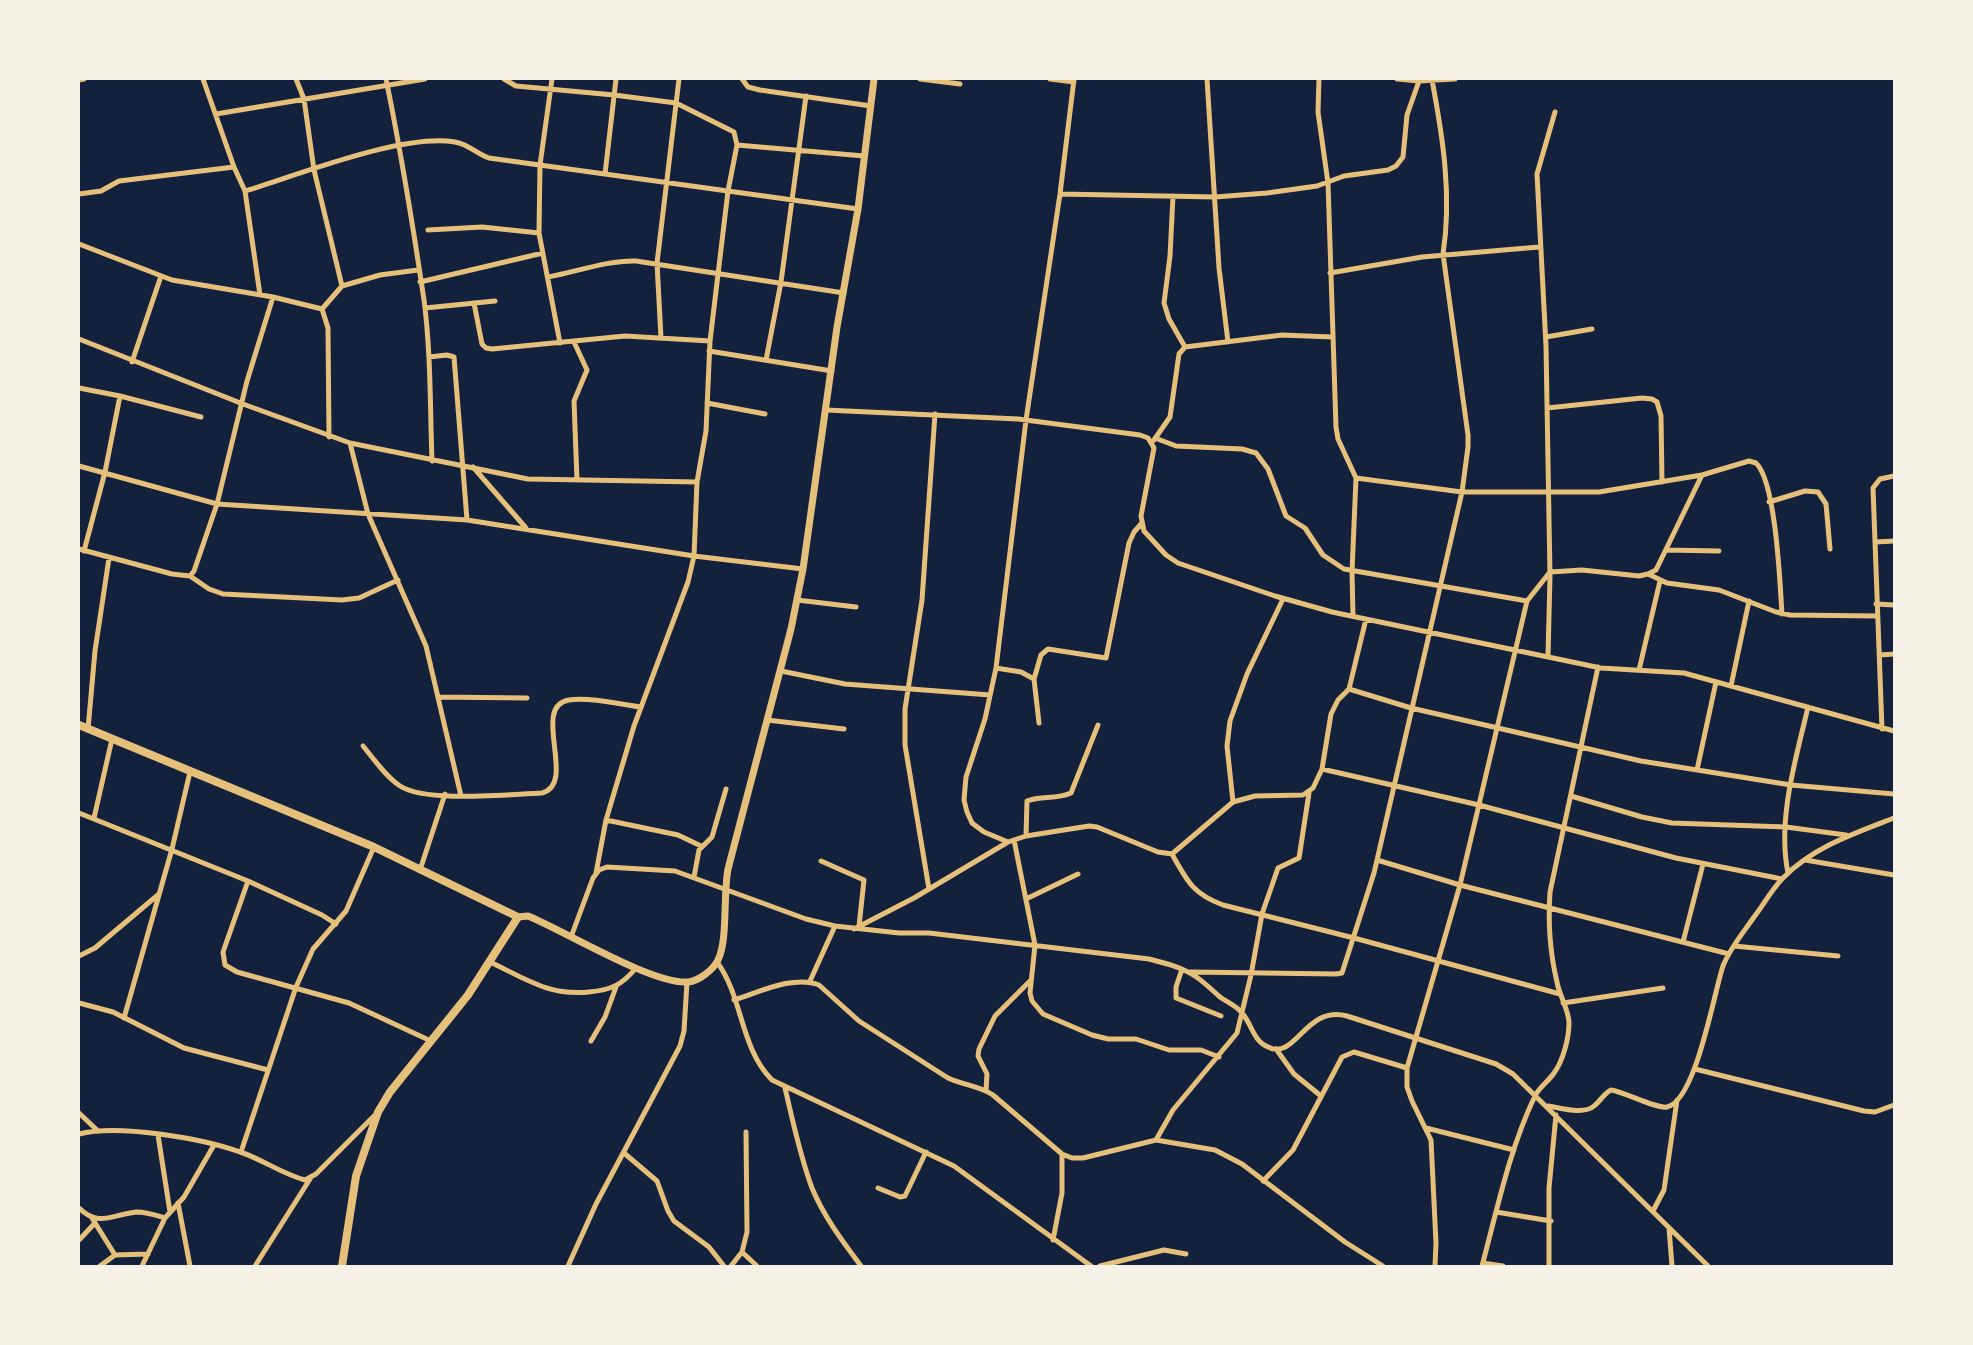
<!DOCTYPE html>
<html>
<head>
<meta charset="utf-8">
<style>
	body { margin:0 }
	#map { position:relative; width:1973px; height:1345px; overflow:hidden; background:#14213d; font-family:"Nunito Sans",sans-serif }
	canvas { display:block }
	.frame { position:absolute; inset:0; border:80px solid #f6f1e7; pointer-events:none }
</style>
</head>
<body>
<div id="map">
<canvas width="1973" height="1345"></canvas>
<div class="frame"></div>
</div>
<script>
const context = document.querySelector('canvas').getContext('2d');
context.lineJoin = 'round';
function strokePath(path, color, width, dash) { context.strokeStyle = color; context.lineWidth = width; context.lineCap = dash ? 'butt' : 'round'; context.setLineDash(dash || []); context.stroke(path); }
const minor = new Path2D(`
	M203,79L234,167L245,191L260,295
	M296,79L304,99L314,170L342,286
	M386,79C401,152 413,226 424,300C431,353 430,408 432,461
	M504,79L516,86L614,95L676,103L734,132L737,145L728,191L710,341L706,431L697,482L694,556L688,582L634,726L606,820L596,873
	M552,79L540,165L539,233L560,343
	M742,79L748,87L760,90L871,106
	M920,79L960,84
	M1050,79L1074,82
	M1207,79L1219,268L1228,342
	M1319,79L1318,112L1328,183L1336,427L1338,439L1356,478L1352,572L1353,616
	M1397,79L1419,81L1455,79
	M79,80L84,79
	M216,114L425,79
	M737,145L864,156
	M605,174L616,79
	M245,191C298,175 403,133 455,142C468,144 477,154 489,158L858,209
	M79,194L101,191L119,181L234,167
	M1060,194L1215,197L1267,193L1317,186L1344,176L1388,170L1396,166L1403,157L1407,115L1419,81
	M1173,196L1170,256L1164,303L1169,319L1185,347
	M428,230L482,227L539,233
	M79,244L172,280L273,297L322,309L328,328L329,437
	M1330,273L1422,257L1539,247
	M548,277C576,272 608,260 636,261L844,293
	M420,282L543,253
	M474,303L482,344L486,348L492,349L625,336L710,341
	M425,308L495,301
	M322,309L342,286L380,275L418,270
	M1546,337L1592,329
	M661,338L657,263L679,79
	M79,339L243,404L350,443L528,479L697,482
	M574,342L587,370L574,401L577,480
	M709,351L832,371
	M429,357L447,355L454,357L467,520
	M766,360L781,282L806,96
	M132,362L161,276
	M79,388L120,396L201,417
	M707,403L765,414
	M1547,408L1642,398L1652,399L1657,402L1661,416L1662,482
	M826,410L1018,419L1140,435L1148,438L1154,448L1141,516L1144,531L1166,555L1178,563L1275,596L1332,612L1601,668L1684,673L1894,731
	M1155,438L1176,446L1242,449L1256,453L1268,469L1286,516L1305,528L1323,555L1344,569L1527,601
	M1154,440L1170,417L1179,354L1185,347L1282,335L1332,337
	M350,443L368,514L426,646L461,796
	M79,466L217,504L467,520L694,556L803,569
	M473,467L526,528
	M1356,478L1462,492H1599L1702,475L1749,461L1756,463C1776,482 1780,584 1782,614
	M1769,502L1805,491L1818,492L1826,504L1830,549
	M1876,542L1894,541
	M79,549L172,574L190,576L194,571L217,504L247,381L273,297
	M1667,550L1719,551
	M84,551L105,472L120,396
	M1648,574L1667,583L1719,590L1776,612L1790,615L1877,616
	M190,576L209,589L223,594L342,600L359,598L398,580
	M797,600L856,607
	M1876,604L1894,605
	M1880,655L1894,654
	M1548,656L1550,576L1546,346L1537,174L1555,112
	M996,668L1021,672L1034,679L1039,723
	M1639,670L1660,581
	M781,671L845,684L990,695
	M1034,679L1041,655L1048,649L1106,658L1129,543L1134,532L1141,524
	M1731,686L1749,601
	M1349,689L1411,708L1641,761L1791,785L1894,794
	M438,697L527,698
	M767,720L844,729
	M88,729L95,651L109,558
	M1882,729L1873,488L1880,479L1894,476
	M363,746C374,759 385,776 400,786C426,803 509,794 542,793C578,784 530,706 569,700C589,697 620,704 640,707
	M1322,769L1479,805L1676,858L1782,879
	M1697,770L1716,682
	M1571,796L1642,817L1672,823L1786,827L1846,835
	M1233,802L1227,746L1230,721L1247,674L1283,599
	M79,813L248,881L322,915L336,924
	M94,818L112,739
	M606,820L678,835L701,846
	M1026,836L1027,801C1041,795 1056,800 1071,793L1098,725
	M1014,840L1035,945L1030,993L1032,1001L1043,1014L1092,1035L1108,1039H1136L1169,1050H1201L1219,1057
	M1008,842L984,832L972,823L967,812L964,800L966,777L985,719L996,668L1026,420L1060,194L1074,79
	M1172,854C1187,881 1193,894 1223,905L1354,938L1560,994
	M1377,860L1460,885L1729,954
	M1805,860L1894,875
	M821,861L864,880L859,926
	M420,870L445,794
	M1788,873C1777,819 1796,759 1808,707
	M694,877L699,850L712,837L726,789
	M248,881L223,952L225,965L237,972L349,1003L431,1041
	M929,889L905,745V709L922,600L935,414
	M1026,899L1078,874
	M854,929L914,898L1008,842L1026,836L1089,826L1097,827L1158,852L1172,854L1233,802L1255,796L1303,795L1313,788L1322,769L1331,714L1338,700L1349,689L1366,619
	M571,937L593,878L599,870L607,867L675,871L806,919L835,926L899,933H929L1149,959C1165,963 1181,967 1195,976C1204,982 1212,990 1220,997C1227,1002 1237,1006 1242,1013C1252,1024 1253,1041 1268,1047C1296,1061 1305,1005 1347,1016L1496,1064L1513,1074L1708,1266
	M1683,942L1703,864
	M1734,946L1838,956
	M79,956L95,948L159,894
	M490,962C526,979 549,996 589,992C611,990 622,985 636,968
	M717,962C743,997 740,1048 772,1080L954,1166L1091,1266
	M1182,969L1176,987V998L1221,1016
	M1190,972L1336,974L1342,973L1374,873L1462,492L1468,447V435L1443,254C1452,196 1443,138 1432,80
	M810,981L835,926
	M734,1000C760,992 793,975 819,985L859,1021L948,1078C963,1085 980,1086 993,1095L1062,1154L1072,1158H1083L1156,1140L1215,1150L1242,1164L1345,1242L1383,1266
	M79,1003L113,1012L184,1048L268,1070
	M1563,1003L1663,988
	M124,1018L172,849L190,772
	M591,1041L605,1017L616,987
	M1276,1049L1294,1074L1321,1096
	M1695,1069L1864,1111L1875,1112L1894,1105
	M785,1088C793,1122 800,1156 812,1188C824,1217 843,1242 861,1266
	M986,1090L987,1074L978,1056L979,1049L995,1016L1030,981
	M1548,1106C1561,1108 1584,1115 1594,1106C1601,1101 1603,1094 1611,1090C1625,1092 1656,1109 1667,1107C1696,1101 1714,992 1723,966C1730,948 1743,933 1754,917C1764,904 1772,889 1783,878C1813,847 1855,833 1894,818
	M79,1113L98,1131
	M1426,1128L1514,1150
	M79,1134C118,1124 201,1138 240,1152C262,1159 282,1174 305,1180L316,1174L374,1116
	M158,1135L170,1212
	M1156,1140L1173,1110L1237,1033L1251,975L1262,914L1278,868L1299,858L1309,793
	M241,1152L296,987L313,949L346,911L374,847
	M624,1153L657,1181L668,1211L674,1221L709,1247L724,1266
	M1263,1181L1293,1150L1342,1057L1354,1052L1407,1068
	M878,1188L900,1197L905,1196L926,1152
	M178,1203L190,1266
	M79,1208C99,1228 113,1214 137,1212C147,1212 155,1215 165,1218
	M1653,1211L1664,1190L1677,1100
	M1496,1212L1551,1221
	M92,1218L115,1255L148,1254
	M1669,1228L1672,1266
	M79,1240L95,1223
	M1053,1240L1062,1193V1154
	M742,1252L757,1266
	M1483,1263L1503,1266
	M100,1266L115,1255
	M142,1266L165,1218L184,1197L214,1145
	M255,1266L310,1179
	M568,1266L596,1204L680,1046L684,1031L687,982
	M731,1266L742,1252L747,1232L746,1132
	M1100,1266L1164,1250L1186,1254
	M1435,1266L1436,1243L1431,1140L1412,1101L1407,1087V1068L1460,885L1527,601L1550,572L1582,570L1639,576L1648,574L1656,570L1702,475
	M1482,1266C1497,1210 1509,1151 1534,1098C1538,1088 1548,1082 1554,1073C1563,1061 1569,1038 1569,1023C1569,1010 1559,995 1557,982C1550,953 1548,921 1550,892L1598,667
	M1549,1266V1188L1556,1115`);
const secondary = new Path2D(`
	M518,917L528,916C565,931 653,985 688,982C699,981 713,970 718,960C728,940 723,895 728,869L791,629L803,569L837,327L858,209L874,79`);
const primary = new Path2D(`
	M79,725L374,847L518,917L468,995L390,1092L378,1112L356,1176L342,1266`);
strokePath(minor, '#e5c07b', 5);
strokePath(secondary, '#e5c07b', 7);
strokePath(primary, '#e5c07b', 8);
</script>
</body>
</html>
